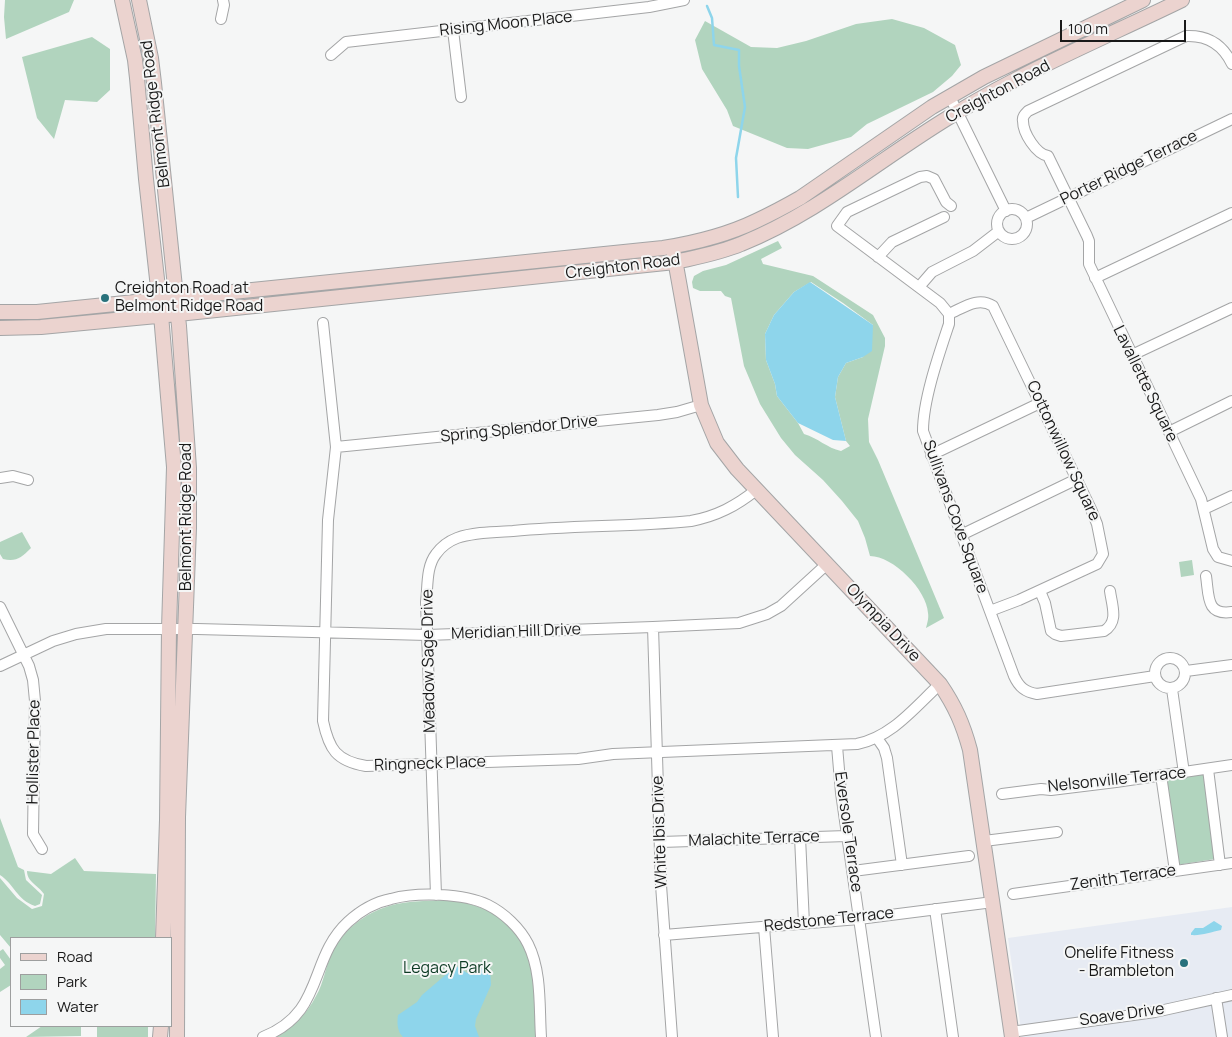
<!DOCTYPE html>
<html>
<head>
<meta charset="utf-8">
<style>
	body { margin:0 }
	#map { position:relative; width:1232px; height:1037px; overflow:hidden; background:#f5f6f6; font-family:Manrope,sans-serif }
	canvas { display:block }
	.legend { position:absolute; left:10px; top:937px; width:162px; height:90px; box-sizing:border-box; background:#f5f6f6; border:1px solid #9d9e9e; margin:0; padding:6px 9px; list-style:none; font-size:15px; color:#191919 }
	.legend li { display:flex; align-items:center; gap:10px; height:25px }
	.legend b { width:25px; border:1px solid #9d9e9e }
	.scale { position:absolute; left:1060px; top:20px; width:126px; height:22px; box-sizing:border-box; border:2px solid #191919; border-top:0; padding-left:6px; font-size:15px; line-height:18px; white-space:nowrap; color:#191919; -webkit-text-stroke:4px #f5f6f6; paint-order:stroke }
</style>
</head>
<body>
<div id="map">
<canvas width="1232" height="1037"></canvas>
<ul class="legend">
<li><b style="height:6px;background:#ebd3cf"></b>Road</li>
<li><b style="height:14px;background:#b1d4be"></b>Park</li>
<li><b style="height:14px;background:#8ed5eb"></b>Water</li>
</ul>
<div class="scale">100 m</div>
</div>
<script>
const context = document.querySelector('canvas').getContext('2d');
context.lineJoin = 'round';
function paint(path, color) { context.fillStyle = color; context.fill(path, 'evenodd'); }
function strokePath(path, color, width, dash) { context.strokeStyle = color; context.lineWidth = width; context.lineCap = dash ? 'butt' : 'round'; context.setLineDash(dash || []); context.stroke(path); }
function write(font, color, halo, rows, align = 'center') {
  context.font = font + ' Manrope,sans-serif'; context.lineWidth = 4; context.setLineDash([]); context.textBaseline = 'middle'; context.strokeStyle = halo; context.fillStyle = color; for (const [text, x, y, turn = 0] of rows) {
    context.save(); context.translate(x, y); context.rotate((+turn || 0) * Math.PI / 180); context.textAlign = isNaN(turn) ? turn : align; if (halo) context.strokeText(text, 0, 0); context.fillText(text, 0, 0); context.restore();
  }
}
const built = new Path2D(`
	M1232,907V1037H1022L1008,938Z`);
const green = new Path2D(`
	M5,0H74L69,12L6,39L4,17Z
	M892,19L924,28L955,45L961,65L952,76L933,92L867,124L851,137L808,149L787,148L733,126L727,110L702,69L695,40L705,21L751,47L777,48L806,41L856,24Z
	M92,37L110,49V90L97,102L65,100L54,139L37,118L22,57Z
	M778,241L782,248L761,259L763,264L813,276L873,315L885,338V346L868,419L869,442L878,460L944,618L926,628C927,624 929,618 928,613C927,590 893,556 870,556L865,538L858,521L842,501L823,480L795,455L781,438L760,404L744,366L731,298L725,296L721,291H700L693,288L692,282L694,276L703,271L726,265ZM811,282L843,303L873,325L863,357L846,363L838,377L835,397L846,441L850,446L841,451C827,448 818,438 804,434L798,423L777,396L775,384L766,360L765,334L774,315L794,292Z
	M22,532L31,548C21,558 16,562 3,559L0,554V542Z
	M1192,560L1194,575L1181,577L1179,562Z
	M1203,772L1215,859L1177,865L1165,777Z
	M0,818L18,867L24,870L26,880L42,895L40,904L35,906C17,900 14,884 0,875Z
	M75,858L84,871L156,874L155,938H11V948L0,935V878L17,898L32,909L42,906L44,894C38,885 27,882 27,871L51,874Z
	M450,900C493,906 523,926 532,971C536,992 535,1016 536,1037H277C293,1027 307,1014 316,996C324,983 325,967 332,953C343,930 365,913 389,906C409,900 430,901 450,900Z
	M3,949L11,960V985L0,992V969L5,965L0,958V951Z
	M42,1026H81V1036L26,1037Z
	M97,1026H148V1037H97Z`);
const water = new Path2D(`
	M810,282L873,325L872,351L863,357L846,363L838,377L835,397L846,441L833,440L798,423L777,396L775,384L766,360L765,334L774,315L794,292Z
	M1214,921L1222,926L1221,930C1211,932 1201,936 1191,935V933L1195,928H1203Z
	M456,966L467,973L487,967L490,969L491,985L476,1019L475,1026L479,1037H403C397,1031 397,1023 398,1015L417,1002L422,995Z`);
const stream = new Path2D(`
	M707,6L712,18L714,45L739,50V66L745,107L736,158L738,197`);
const street = new Path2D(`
	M221,19L224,5L223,0
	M453,30L461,97
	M331,55L346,42L649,7L684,0
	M1232,64C1223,45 1208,35 1186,36L1028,111C1025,114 1022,117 1023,121C1023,133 1036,154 1048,156L1087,236L1089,241V264L1201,499L1213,549L1218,557L1232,561
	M950,97L1006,211
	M951,206L946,202L934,179L927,176L920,177L847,212L837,226L940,303L949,314V324C939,354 923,400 923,431L1014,676C1019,687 1025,692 1037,694L1155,676
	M997 224a15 15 0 1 1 30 0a15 15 0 1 1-30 0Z
	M1026,218L1232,119
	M878,257L892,242L944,217
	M1095,278L1232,213
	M919,287L932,272L973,251L999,231
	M949,314C963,308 978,296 993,306L1091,509L1097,524L1103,554L1097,564L1019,600L990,611
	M323,323L336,447L328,520L323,721C329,749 336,761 366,766L578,759L613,754L857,744C892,737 915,707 940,684
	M1132,355L1232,308
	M1169,432L1232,401
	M336,447L658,415L677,412L701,405
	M931,455L1040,403
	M0,478L13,476L28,480
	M1204,509L1232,496
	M961,535L1077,479
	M1206,576C1209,596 1206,616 1232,612
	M1040,591L1045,603L1051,631L1055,634L1061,636L1104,631C1119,622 1112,606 1110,591
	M0,607L29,666L33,680L35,701L33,834L42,849
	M653,627L661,885L672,1037
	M1155 673a15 15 0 1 1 30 0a15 15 0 1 1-30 0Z
	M0,666L53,641L76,634L106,629H197L427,635L653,627L739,623L767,614L781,606L827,564
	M1186,671L1232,665
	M1172,689L1184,773
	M877,738L884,748L887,758L902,865
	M837,746L841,793L876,1037
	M1208,769L1220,865
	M1161,775L1175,871
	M1002,794L1041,789L1051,790L1116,782L1232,765
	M800,837L804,924
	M984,841L1057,832
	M661,842L847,836
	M853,871L969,856
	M1013,894L1232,863
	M436,895L426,602C428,586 426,567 436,554C441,547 449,541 457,538C474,532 495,532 513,531C573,525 632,527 691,521C717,516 736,506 756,490
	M935,909L953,1037
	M764,927L773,1037
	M664,935L859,919L993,902
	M1216,998L1222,1037
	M1011,1032L1155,1012L1232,995
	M263,1037C325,1013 308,959 348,922C360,911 376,902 391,899C417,892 464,893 488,905C504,913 520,928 528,944C542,972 539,1007 541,1037`);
const secondary = new Path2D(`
	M122,0L135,60L137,78L146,179L161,315L174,467L169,628L167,820L163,938
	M139,0L151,58L154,83L179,326L189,468V528L178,817L177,1037
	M674,254L701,405L717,443L737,469L940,684C955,706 963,724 970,750L1012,1037
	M0,312H37L663,248C694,243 727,235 756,221C771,214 786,206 800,198L932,107L984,77L1143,0
	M0,328L41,327L178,314L675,262C697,257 720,253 741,244C821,212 887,153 961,110C1031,68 1108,36 1182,0
	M160,1037L161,1026`);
const markers = [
	[105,298,5,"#29727c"],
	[1184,963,5,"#29727c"]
];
const streetNames = [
	["Rising Moon Place",506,24,-6],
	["Creighton Road",998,92,-28],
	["Belmont Ridge Road",156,114,-97],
	["Porter Ridge Terrace",1129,168,-26],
	["Creighton Road",623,267,-7],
	["Lavallette Square",1145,384,64],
	["Spring Splendor Drive",519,429,-6],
	["Cottonwillow Square",1063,451,65],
	["Belmont Ridge Road",187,517,-90],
	["Sullivans Cove Square",955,517,70],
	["Olympia Drive",883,623,47],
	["Meridian Hill Drive",516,632,-2],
	["Meadow Sage Drive",429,661,-91],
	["Hollister Place",34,752,-89],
	["Ringneck Place",430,764,-2],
	["Nelsonville Terrace",1117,780,-6],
	["White Ibis Drive",660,832,-92],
	["Eversole Terrace",848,832,82],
	["Malachite Terrace",754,839,-2],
	["Zenith Terrace",1123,878,-8],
	["Redstone Terrace",829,920,-6],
	["Soave Drive",1122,1015,-8]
];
const poiNames = [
	["Creighton Road at",115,289],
	["Belmont Ridge Road",115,307],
	["Onelife Fitness",1174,954,"right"],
	["- Brambleton",1174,972,"right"]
];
const parkNames = [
	["Legacy Park",447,969]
];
paint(built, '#e7ebf3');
paint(green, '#b1d4be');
paint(water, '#8ed5eb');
strokePath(stream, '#8ed5eb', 2.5);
strokePath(street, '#a4a5a6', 12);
strokePath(secondary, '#a4a5a6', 16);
strokePath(street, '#fff', 10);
strokePath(secondary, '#ebd3cf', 14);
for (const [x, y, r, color] of markers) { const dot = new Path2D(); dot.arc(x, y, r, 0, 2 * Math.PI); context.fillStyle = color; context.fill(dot); strokePath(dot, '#f5f6f6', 2); }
write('16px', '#191919', '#f5f6f6', streetNames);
write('16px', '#191919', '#f5f6f6', poiNames, 'left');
write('16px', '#0d3b24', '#f5f6f6', parkNames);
</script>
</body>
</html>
